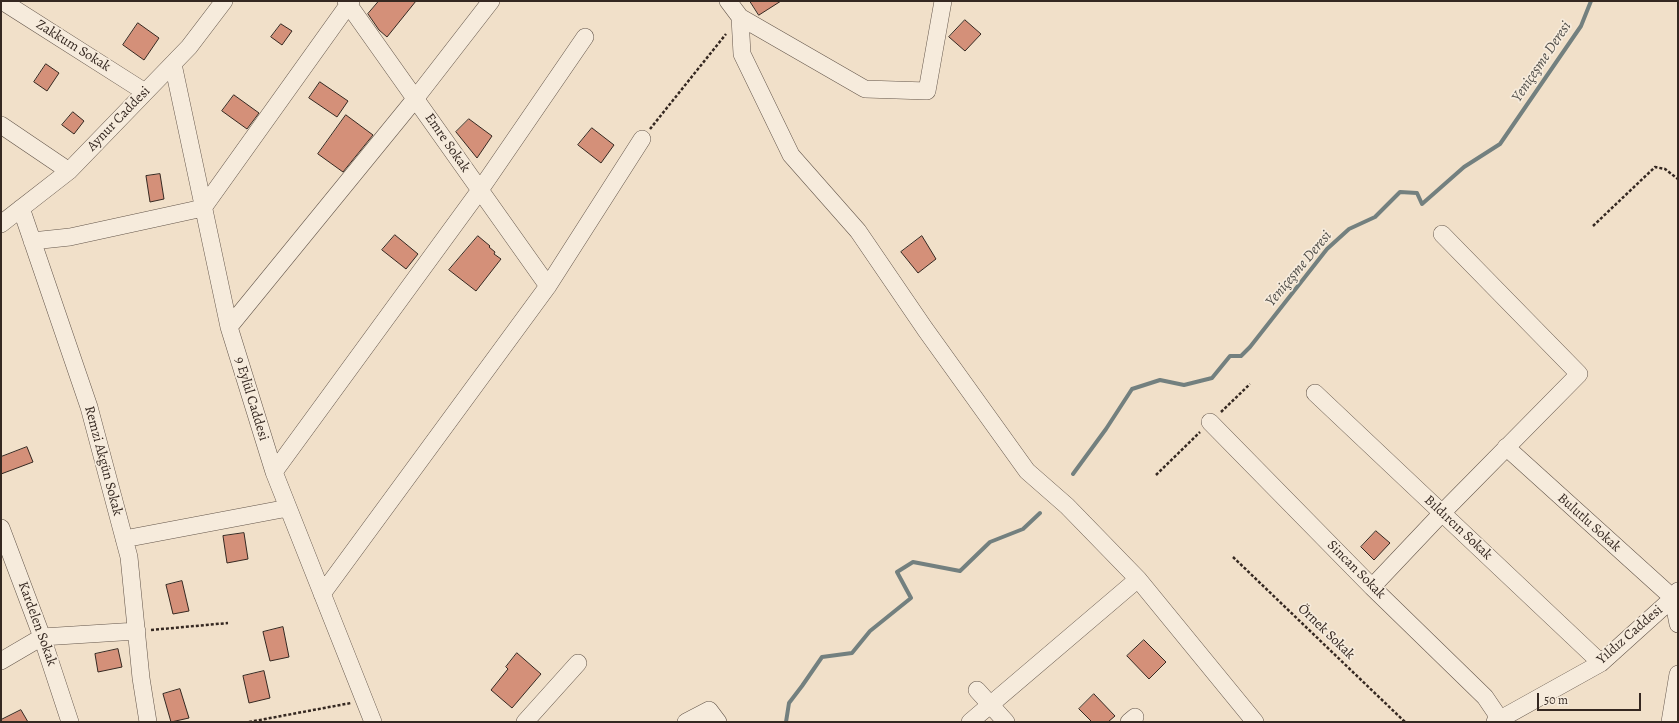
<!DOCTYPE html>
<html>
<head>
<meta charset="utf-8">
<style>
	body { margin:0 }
	#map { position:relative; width:1679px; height:723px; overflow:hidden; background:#f1e0c9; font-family:Alegreya,serif }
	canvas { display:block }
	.frame { position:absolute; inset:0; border:2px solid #352821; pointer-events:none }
	.scale { position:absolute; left:1537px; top:693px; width:104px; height:18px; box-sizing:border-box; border:2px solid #352821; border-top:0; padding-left:5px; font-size:12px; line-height:14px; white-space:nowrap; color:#352821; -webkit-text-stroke:3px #f6ebdc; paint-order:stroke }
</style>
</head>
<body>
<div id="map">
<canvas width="1679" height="723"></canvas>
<div class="frame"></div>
<div class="scale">50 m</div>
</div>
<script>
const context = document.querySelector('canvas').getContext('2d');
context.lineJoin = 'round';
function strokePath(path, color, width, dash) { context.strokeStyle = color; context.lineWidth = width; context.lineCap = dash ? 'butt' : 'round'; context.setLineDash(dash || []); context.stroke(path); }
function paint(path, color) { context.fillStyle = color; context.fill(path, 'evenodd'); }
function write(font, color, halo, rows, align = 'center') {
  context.font = font + ' Alegreya,serif'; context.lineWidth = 3.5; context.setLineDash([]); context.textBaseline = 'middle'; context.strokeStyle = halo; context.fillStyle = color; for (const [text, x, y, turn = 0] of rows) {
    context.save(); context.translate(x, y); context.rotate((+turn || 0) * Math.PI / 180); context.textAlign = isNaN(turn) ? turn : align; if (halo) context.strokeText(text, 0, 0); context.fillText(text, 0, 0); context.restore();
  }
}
const stream = new Path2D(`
	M1073,474L1106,429L1132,389L1160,380L1184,385L1212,378L1230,356H1241L1250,347L1327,249L1349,229L1375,217L1400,192L1417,193L1422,204L1464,167L1500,144L1581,26L1591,1
	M786,722L789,703L802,686L822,657L852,653L870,631L911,598L897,572L913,562L960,571L990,542L1023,529L1040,513`);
const building = new Path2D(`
	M379,1H416L387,37L379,30L368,14Z
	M750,1H781L759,15Z
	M965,20L981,34L965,51L949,37Z
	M138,23L159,38L144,60L123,45Z
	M281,24L292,31L282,45L271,37Z
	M46,64L59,73L47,91L34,82Z
	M320,82L348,101L337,117L309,98Z
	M234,95L259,113L247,129L222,111Z
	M73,112L84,121L74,134L62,125Z
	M346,115L373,135L343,172L318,154Z
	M469,119L492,136L477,158L456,132Z
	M592,128L614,145L601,163L578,145Z
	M160,174L164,199L150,202L146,176Z
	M395,235L418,254L406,269L382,250Z
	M478,236L490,246L489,247L495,252L494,254L501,259L476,291L449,270Z
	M922,236L936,259L918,273L901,252Z
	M27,447L33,462L1,474V457Z
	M1376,531L1390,543L1374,560L1361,547Z
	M244,533L248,559L227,563L223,536Z
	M182,581L189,611L173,614L166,585Z
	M283,627L289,657L270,661L263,632Z
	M1144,640L1166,662L1149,679L1127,656Z
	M118,649L122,667L98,672L95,654Z
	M517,653L541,674L512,708L491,690L508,669L506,667Z
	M264,671L270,698L249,703L243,676Z
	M180,689L189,718L171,722L163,694Z
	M1094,694L1115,716L1108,722H1092L1079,709Z
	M21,710L28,722H1V720Z`);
const path = new Path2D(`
	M650,129L726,34
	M1593,226L1655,167L1665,169L1678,179
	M1221,412L1250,384
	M1156,475L1200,432
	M1233,557L1405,722
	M151,630L228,623
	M249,722L351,703`);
const minor = new Path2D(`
	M2,1L145,92
	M346,1L548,286
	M728,1L740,17L865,89L927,91L943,1
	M740,17L742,54L791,155L858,231L925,329L1027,471L1067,506L1138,579L1255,722
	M173,64L229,327L274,472L373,722
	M1,125L69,171
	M21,208L89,407L129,557L141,678L148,722
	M1,224L69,171L189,47L224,1
	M32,241L70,237L203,208L351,1
	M229,327L415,99L491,1
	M1315,393L1601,663
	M1210,422L1372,587L1485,697L1500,719
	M1506,447L1673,598L1678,624
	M274,472L480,190L585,37
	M1,528L42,637L70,722
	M124,539L288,508
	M1372,587L1442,513L1579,374L1442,234
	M322,594L548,286L642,139
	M1,661L42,637L137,631
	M977,690L1006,722
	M525,722L578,663
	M686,722L709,710L718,722
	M970,722L1138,579
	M1129,722L1135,717
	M1495,722L1601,663L1673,598L1678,591
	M1670,722L1678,674`);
const streetNames = [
	["Zakkum Sokak",73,46,32],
	["Aynur Caddesi",119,119,-46],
	["Emre Sokak",447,143,55],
	["9 Eylül Caddesi",251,399,73],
	["Remzi Akgün Sokak",103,461,75],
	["Bulutlu Sokak",1589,523,42],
	["Bıldırcın Sokak",1458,528,43],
	["Sincan Sokak",1356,570,45],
	["Kardelen Sokak",37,624,70],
	["Örnek Sokak",1326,632,44],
	["Yıldız Caddesi",1630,635,-41]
];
const waterNames = [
	["Yeniçeşme Deresi",1542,62,-56],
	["Yeniçeşme Deresi",1299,269,-50]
];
strokePath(stream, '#73807f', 4);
paint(building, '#d49079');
strokePath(building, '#352821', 1);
strokePath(minor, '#64564b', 18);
strokePath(path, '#352821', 2.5, [3, 2]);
strokePath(minor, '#f6ebdc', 17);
write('14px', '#352821', '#f6ebdc', streetNames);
write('italic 15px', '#4f4d48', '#f6ebdc', waterNames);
</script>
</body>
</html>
